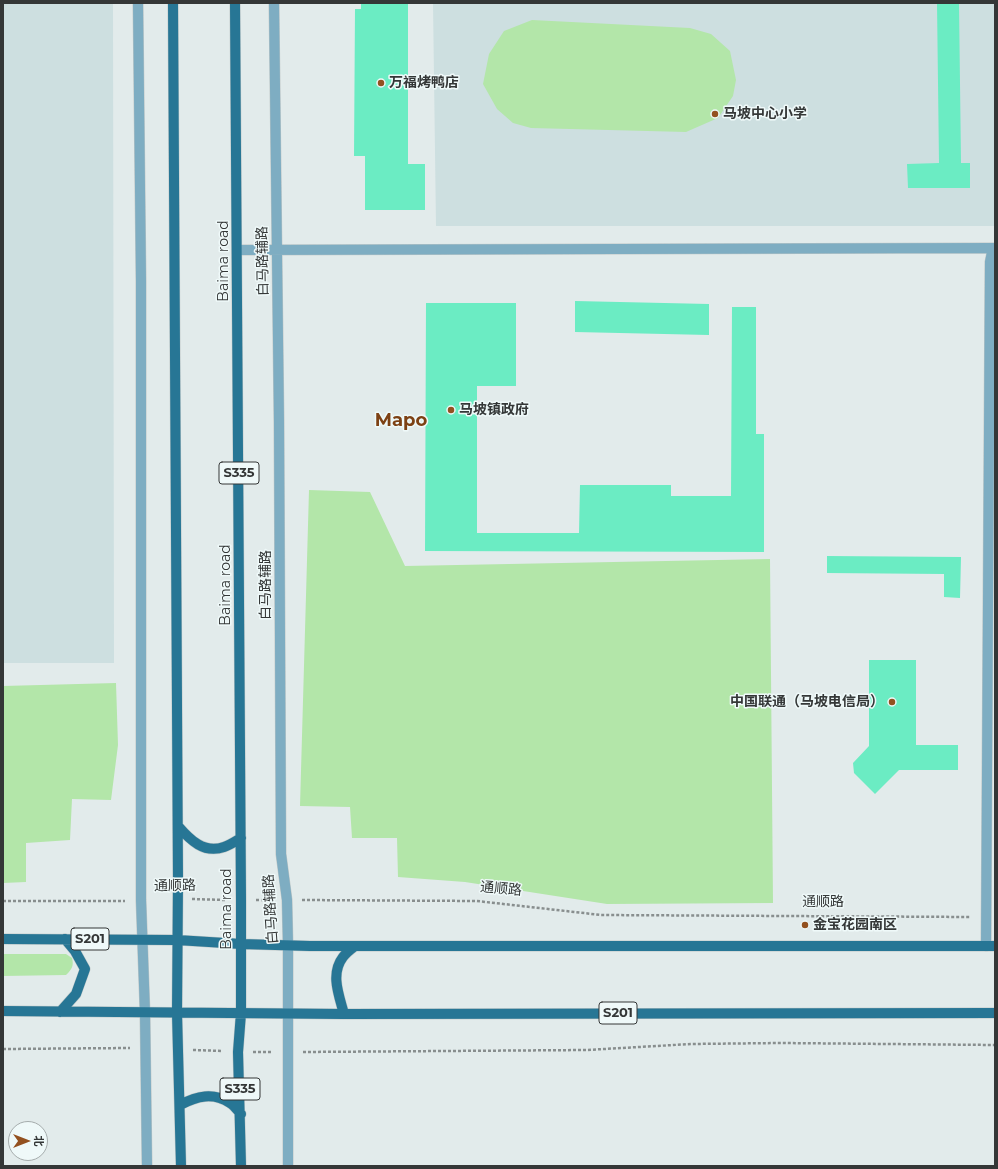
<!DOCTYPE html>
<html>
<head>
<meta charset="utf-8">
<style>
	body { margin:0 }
	#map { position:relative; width:998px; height:1169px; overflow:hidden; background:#e2ebeb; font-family:Montserrat,"Noto Sans SC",sans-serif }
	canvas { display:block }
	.frame { position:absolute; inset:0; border:4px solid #343737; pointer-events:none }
	.north { position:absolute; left:8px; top:1121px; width:40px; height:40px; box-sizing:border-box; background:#eff9f9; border:1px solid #a4abab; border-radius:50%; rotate:90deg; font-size:11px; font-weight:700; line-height:16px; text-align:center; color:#343737 }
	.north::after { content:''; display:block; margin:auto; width:14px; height:18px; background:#935120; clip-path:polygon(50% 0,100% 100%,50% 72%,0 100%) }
</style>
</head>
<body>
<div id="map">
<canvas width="998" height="1169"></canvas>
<div class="frame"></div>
<div class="north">北</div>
</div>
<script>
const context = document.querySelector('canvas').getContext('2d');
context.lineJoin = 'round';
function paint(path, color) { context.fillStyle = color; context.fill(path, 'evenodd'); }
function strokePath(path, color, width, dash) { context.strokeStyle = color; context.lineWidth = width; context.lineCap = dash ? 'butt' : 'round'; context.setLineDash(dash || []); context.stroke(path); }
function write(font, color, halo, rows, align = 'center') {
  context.font = font + ' Montserrat,"Noto Sans SC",sans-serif'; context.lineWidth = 3; context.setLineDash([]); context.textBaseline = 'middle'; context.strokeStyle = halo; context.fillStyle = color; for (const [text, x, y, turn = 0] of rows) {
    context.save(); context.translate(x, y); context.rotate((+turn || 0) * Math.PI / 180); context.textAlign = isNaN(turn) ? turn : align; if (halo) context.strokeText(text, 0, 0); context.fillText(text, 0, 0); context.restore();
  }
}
const built = new Path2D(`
	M3,3H113L114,663H3Z
	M433,3H995V226H436Z`);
const green = new Path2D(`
	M532,20L690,28L711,34L730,51L736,80L733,96L718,118L686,132L531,128L513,123L497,109L483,84L489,54L504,31Z
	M309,490L370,492L405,566L770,559L773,903L607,904L465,882L398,877L397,838H352L350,807L300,806Z
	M116,683L118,745L111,800L72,799L70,840L26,843V882L3,883V686Z
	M3,954H66L72,958C74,966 72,969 66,975L3,976Z`);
const building = new Path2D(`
	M361,3H408V164H425V210H365V156H354L355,9H361Z
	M937,3H959L961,163H970V188H908L907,164L939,163Z
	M575,301L709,304V335L575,332Z
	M426,303H516V386H477V533H579L580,485H671V496H731L732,307H756V434H764V552L425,551Z
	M827,556L961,557L960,598L944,597V574L827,573Z
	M869,660H916V745H958V770H899L875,794L854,773L853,763L869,746Z`);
const path = new Path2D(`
	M192,899L225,900
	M256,900H271
	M302,900L477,901L601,915L971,917
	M3,901H125
	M3,1049L130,1048
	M193,1050L222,1051
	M253,1052H272
	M303,1052L587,1050L691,1044L781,1043L995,1045`);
const minor = new Path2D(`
	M138,3L141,281V900L145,1013L147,1166
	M274,3L279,423L281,854L287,900L288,945V1166
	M238,250L995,248
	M986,946L990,262L992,252L995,249`);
const major = new Path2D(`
	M173,3L178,881L177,1013L181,1166
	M235,3L241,900V1013L238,1052L241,1166
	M178,826C190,840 204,854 224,847C230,845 236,841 241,838
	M3,939L177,940L241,944L310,946H995
	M3,1011L344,1014L995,1013
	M60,1012L76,994L85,969L75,951L65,939
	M344,1014C339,995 330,974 343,957C346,953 351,949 355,946
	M180,1105C197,1096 213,1092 230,1103C234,1105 238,1111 241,1114`);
const markers = [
	[381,83,4,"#935120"],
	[715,114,4,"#935120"],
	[451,410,4,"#935120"],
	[892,702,4,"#935120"],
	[805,925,4,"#935120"]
];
const shields = [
	[239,473,40],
	[90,939,38],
	[618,1013,38],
	[240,1089,40]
];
const shieldNames = [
	["S335",239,473],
	["S201",90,939],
	["S201",618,1013],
	["S335",240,1089]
];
const poiNames = [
	["万福烤鸭店",389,83],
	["马坡中心小学",723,114],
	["马坡镇政府",459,410],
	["中国联通（马坡电信局）",884,702,"right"],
	["金宝花园南区",813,925]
];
const streetNames = [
	["Baima road",224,261,-90],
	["白马路辅路",263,261,-91],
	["Baima road",226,585,-90],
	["白马路辅路",266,585,-90],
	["通顺路",175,886,-1],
	["通顺路",501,889,5],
	["通顺路",823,902],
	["Baima road",227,909,-90],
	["白马路辅路",271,909,-94]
];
const districtNames = [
	["Mapo",401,421]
];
paint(built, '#cddfe0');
paint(green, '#b3e6a9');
paint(building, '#6becc3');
strokePath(minor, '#bfc7c7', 11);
strokePath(major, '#bfc7c7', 11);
strokePath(path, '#888e8e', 2.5, [3, 2]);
strokePath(minor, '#7eadc2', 10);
strokePath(major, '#277695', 10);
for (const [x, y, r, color] of markers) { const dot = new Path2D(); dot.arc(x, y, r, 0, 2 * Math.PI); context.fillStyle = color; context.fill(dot); strokePath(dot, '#eff9f9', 1.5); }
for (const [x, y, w] of shields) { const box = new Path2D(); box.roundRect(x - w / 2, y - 11, w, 22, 3); context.fillStyle = '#eff9f9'; context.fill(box); strokePath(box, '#343737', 1); }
write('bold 13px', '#343737', null, shieldNames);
write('bold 14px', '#343737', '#eff9f9', poiNames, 'left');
write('14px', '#343737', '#eff9f9', streetNames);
write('bold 18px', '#7d4114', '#eff9f9', districtNames);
</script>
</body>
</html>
